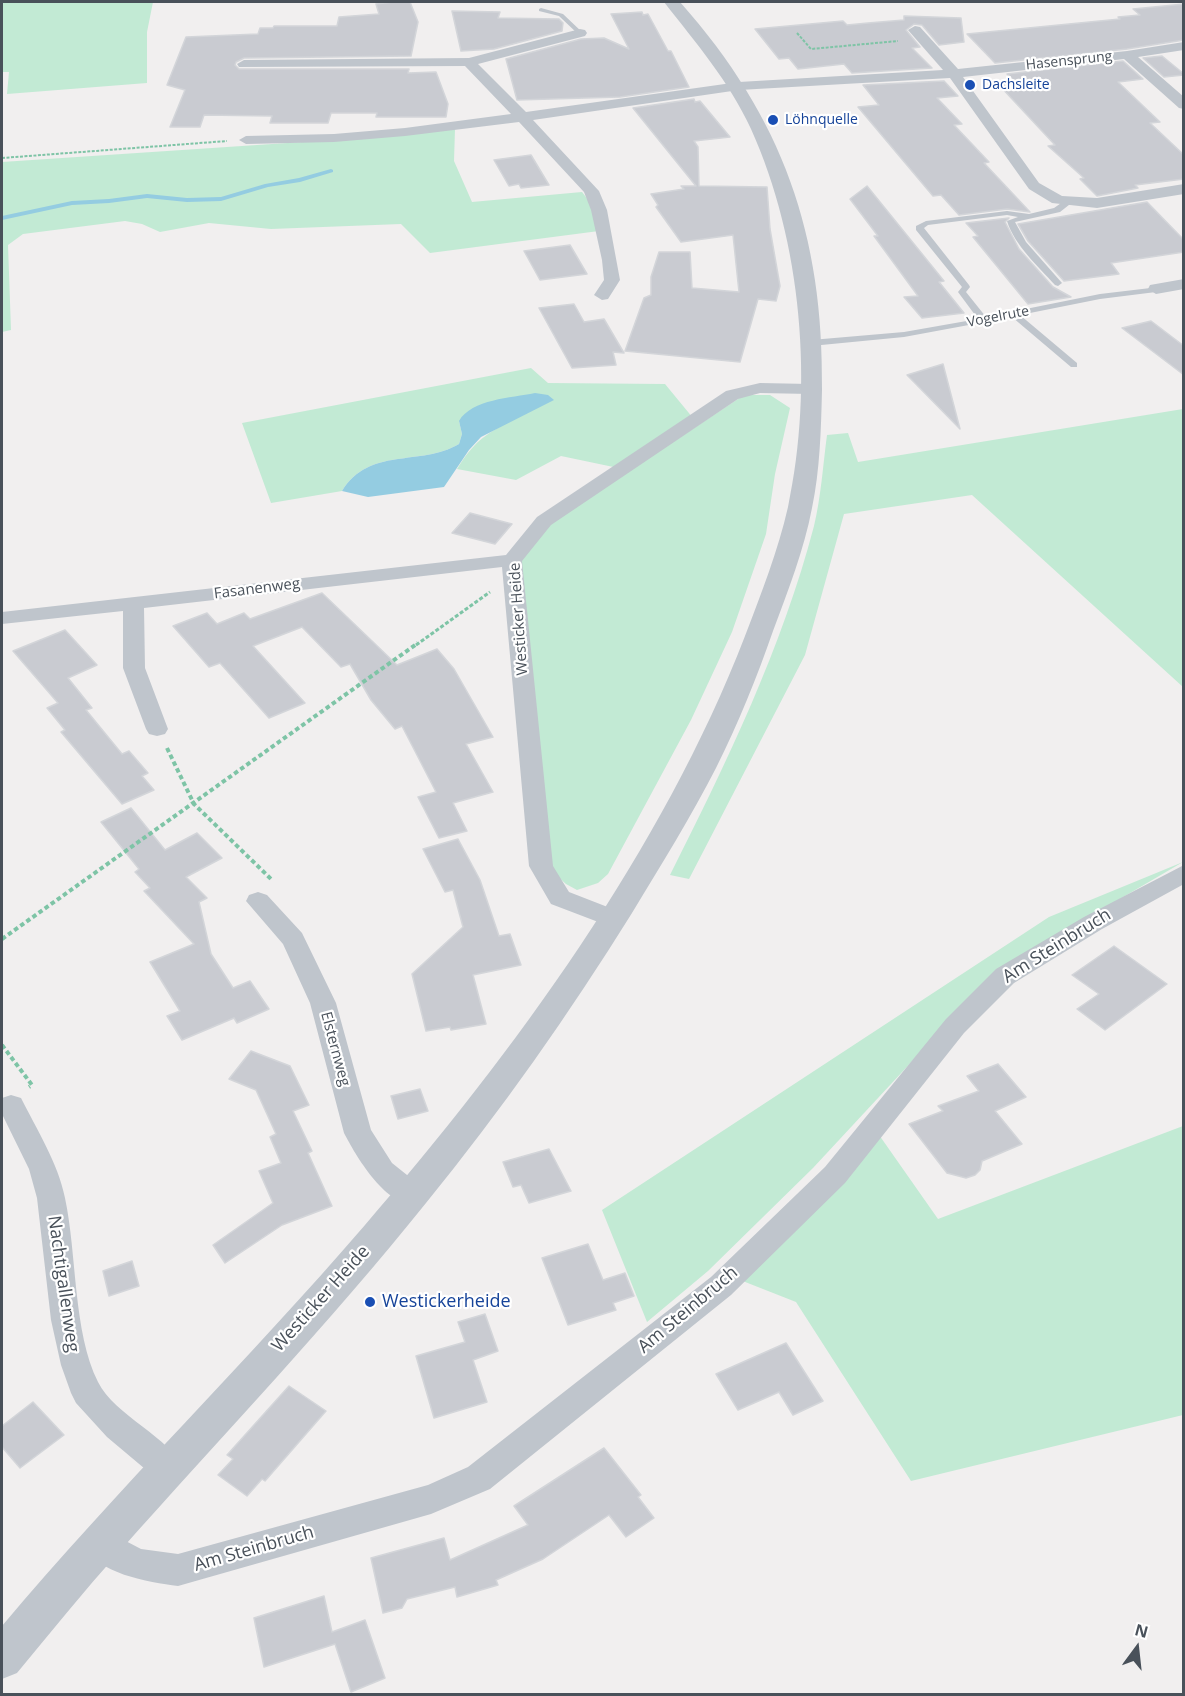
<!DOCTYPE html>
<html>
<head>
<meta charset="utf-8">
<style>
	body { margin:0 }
	#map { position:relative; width:1185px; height:1696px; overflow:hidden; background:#f1efef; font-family:"Open Sans",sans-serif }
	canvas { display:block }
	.frame { position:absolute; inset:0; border:3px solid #49515a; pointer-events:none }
	.north { position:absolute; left:1107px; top:1618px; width:60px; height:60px; -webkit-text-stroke:4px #fff; paint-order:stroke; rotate:15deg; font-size:16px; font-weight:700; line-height:24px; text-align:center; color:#49515a }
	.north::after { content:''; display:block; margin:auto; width:21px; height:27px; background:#49515a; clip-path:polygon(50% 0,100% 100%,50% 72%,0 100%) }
</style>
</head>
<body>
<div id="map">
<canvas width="1185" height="1696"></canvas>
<div class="frame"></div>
<div class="north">N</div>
</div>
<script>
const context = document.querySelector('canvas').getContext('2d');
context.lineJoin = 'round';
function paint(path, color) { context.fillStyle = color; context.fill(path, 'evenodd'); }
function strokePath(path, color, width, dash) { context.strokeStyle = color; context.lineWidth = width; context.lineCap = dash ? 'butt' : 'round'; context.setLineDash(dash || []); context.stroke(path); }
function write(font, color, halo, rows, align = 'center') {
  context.font = font + ' "Open Sans",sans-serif'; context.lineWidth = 4.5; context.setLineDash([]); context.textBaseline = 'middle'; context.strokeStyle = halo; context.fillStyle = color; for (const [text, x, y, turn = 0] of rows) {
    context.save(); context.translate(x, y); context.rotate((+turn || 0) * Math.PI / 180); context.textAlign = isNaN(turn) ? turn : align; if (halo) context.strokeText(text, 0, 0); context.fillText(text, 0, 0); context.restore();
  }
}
const green = new Path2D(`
	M2,2H153L147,32V83L7,94L9,72H2Z
	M455,129L454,161L472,202L582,192L589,201L599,231L430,253L401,224L271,229L209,223L160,232L142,224L125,221L23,234L8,245L11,330L2,332V162L332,140Z
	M531,368L548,383L665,384L693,418L623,469L561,456L516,480L457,469C474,442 483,436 510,421H459L462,434L459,444C420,467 370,446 342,491L271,503L242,423Z
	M744,395H770L790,408L775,474L766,534L732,632L691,720L608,874L598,883L577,890L566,884L546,866L518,560L550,523Z
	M1183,409V687L972,495L844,514L805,655L689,879L670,875C727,762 782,648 814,526C821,497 823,465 827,435L848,433L858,462Z
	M1183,862L995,972L813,1168L708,1271L647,1322L602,1210L1049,917Z
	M1183,1126V1415L911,1481L796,1302L735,1278L877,1132L938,1219Z`);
const water = new Path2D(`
	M535,393L548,395L554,400L481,437L469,450L444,487L368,497L342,491C370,446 420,467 459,444L462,434L459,421C472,399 511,398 535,393Z`);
const stream = new Path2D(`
	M331,169L333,170V172L300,182L268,187L221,201L187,202L147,198L109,203L72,205L2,220V216L72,201L109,199L147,194L187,198L221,197L265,184L299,178Z`);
const building = new Path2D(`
	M393,2H410L418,22L411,56L244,58L236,62L235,65L239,69H409L408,73L436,72L448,104L446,117H376L377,113H331L328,123H270L272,116L204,115L200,127H170L185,90L167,85L186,37L258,34L260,28H273L274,26H337L339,17L379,14L376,4Z
	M1184,4V40L1127,49L995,63L967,34L1120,19L1118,17L1140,15L1133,9Z
	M452,11L500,12L498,18L559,19L563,23L562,31L494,49L461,51Z
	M642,12L643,15L648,14L668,51H671L689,87L620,97L517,100L506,59L581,39L604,38L629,49L611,14Z
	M904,16L961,18L964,42L939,45L922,25L914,24L906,30L920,47L912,48L932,68L852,73L844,64L798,69L789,58L779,59L755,29L843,21L847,25L868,23L904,20Z
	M1162,56L1184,74V75L1164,77L1143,58Z
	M1123,61L1143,79L1118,82L1160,122L1150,123L1184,155V179L1135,185L1138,188L1097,196L1080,179L1084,178L1048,146L1055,145L999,85L1016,83L1007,74Z
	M944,81L958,96L937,98L962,124L954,125L989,162L984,163L1030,212L1007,209L959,215L941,195L933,196L858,107L879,105L863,85Z
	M694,99L695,102L700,101L730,137L694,141L698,147L699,186L767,187L770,229L780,286L776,301L758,299L740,362L625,351L644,298L651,295V277L659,252H690L692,288L739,292L733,235L681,242L656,207L658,205L651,194L684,189L681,186H696L633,108Z
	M531,155L549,185L521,188L519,184L509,186L494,160Z
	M867,186L944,281L939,282L964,313L922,318L904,297L918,296L874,236H878L850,199Z
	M1147,202L1184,240V252L1111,263L1119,274L1064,281L1028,241L1018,224Z
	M1009,218L1005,222L1019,249L1053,287L1071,297L1028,304L973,237L978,236L966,223Z
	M570,245L587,274L540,280L524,251Z
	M574,304L584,322L604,319L624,353L613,352L616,365L572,368L539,308Z
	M1151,321L1184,346V375L1122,328Z
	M943,364L960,429L907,375Z
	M470,513L512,524L495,544L452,533Z
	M322,593L397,665L437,649L454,669L493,737L466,744L493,792L453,803L467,831L439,838L418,797L436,792L402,726L395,729L371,700L350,664L341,667L302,627L253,646L305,703L269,718L220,663L209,667L173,626L207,613L217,624L244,613L250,619Z
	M65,630L97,665L68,678L92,708L86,710L122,754L129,751L148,773L142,776L154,790L122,804L61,732L65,730L47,708L58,703L13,651Z
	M131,808L165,850L197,833L222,858L186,877L207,898L199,902L211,954L233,988L250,981L269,1009L237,1023L234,1018L182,1040L167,1016L180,1011L150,962L194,944L144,891L150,888L135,872L139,869L101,822Z
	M458,839L480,880L499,936L510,934L521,965L473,975L486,1024L451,1030L450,1027L426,1031L412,974L463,927L453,890L445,892L423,849Z
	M1114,946L1167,984L1105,1030L1077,1009L1099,994L1072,975Z
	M251,1051L290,1066L309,1105L293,1111L312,1151L308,1153L332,1206L282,1225L225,1263L213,1245L273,1203L259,1171L281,1163L270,1137L276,1134L256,1090L229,1079Z
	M998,1064L1026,1097L995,1111L1022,1144L982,1161L980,1170L975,1175L966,1178L947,1173L909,1124L943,1111L938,1106L979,1091L967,1076Z
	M420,1089L428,1111L398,1119L391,1096Z
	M549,1149L571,1191L529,1203L521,1185L513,1187L503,1162Z
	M588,1244L603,1280L625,1273L634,1296L613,1303L616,1310L568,1325L542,1258Z
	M132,1261L139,1286L109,1296L103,1271Z
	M485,1314L498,1351L473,1360L487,1402L434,1418L416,1356L465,1342L458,1322Z
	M786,1343L823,1401L793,1415L779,1392L738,1410L716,1374Z
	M289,1386L326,1411L265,1481L262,1479L247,1496L218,1475L233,1459L227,1455Z
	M33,1402L64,1435L20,1468L2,1447V1426Z
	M604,1448L641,1495L638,1497L654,1518L626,1537L609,1515L543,1559L496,1580L498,1585L457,1597L455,1587L407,1599L402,1608L383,1613L371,1558L444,1538L450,1560L528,1525L514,1506Z
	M324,1596L332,1632L365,1620L385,1678L351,1692L335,1644L264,1667L254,1618Z`);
const pathFar2 = new Path2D(`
	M797,33L811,49L898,41
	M2,158L227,141`);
const pathFar1 = new Path2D(`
	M416,645L490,592`);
const path = new Path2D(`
	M167,748L194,804L271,879
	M2,939L418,643
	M2,1045L32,1085L29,1087`);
const service = new Path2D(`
	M541,8L563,14L583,33L578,34L559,16L539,11V9Z
	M1067,199L1074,201L1060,212L1015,222L1026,242L1062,283L1058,286L1055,285C1038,266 1015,246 1007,221L1018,217L1007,215L928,225L924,228L969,285L970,287L966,292L986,317L1100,294L1159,287L1160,289L1156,292L1100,299L1020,315L1077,363V367H1071L1012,317L904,337L811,346L807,343L811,340L904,332L978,319L958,292L962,287L916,230V226L926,221L1007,211L1029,214L1054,208Z`);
const minor = new Path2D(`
	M915,26L920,27L958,69L1127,51L1184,42V50L1138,57L1184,97V109L1179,108L1124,59L963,77L1039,183L1062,196L1097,198L1184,184V194L1097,208L1052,203L1029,189L950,78L739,90L533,120L599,191L607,210L620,280L608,299L602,300L594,295L604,280L602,260L591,210L584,192L519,122L405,136L334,142L246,144L239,140L246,136L334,134L405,128L511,114L465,66L239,67L237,64L244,60L469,58L580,29L585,30L587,33L585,36L478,64L526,112L739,82L943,70L908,30Z
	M1184,279V289L1156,294L1148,289L1150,285Z
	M760,383L810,384L816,385L819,389L816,393L810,394L760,393L738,399L551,525L522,561L553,866L569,892L623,913L626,919L623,925L614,928L551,904L529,866L502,567L144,608L145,668L168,729L165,734L157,736L149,734L146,729L123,668V611L2,624V612L506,555L537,517L726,391Z
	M1184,865V884L1102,929L1014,983L964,1033L845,1183L731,1295L490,1489L431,1514L178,1586C148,1582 96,1574 83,1543L87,1532L99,1527L141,1549L178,1554L428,1485L468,1467L711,1277L825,1167L946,1019L996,969L1084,917Z
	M258,892L267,895L302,933L336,1003L371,1130L392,1163L422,1187L426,1195L422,1203C390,1214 357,1158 344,1133L310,1003L283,944L246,901L249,895Z
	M11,1095L21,1098C37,1130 58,1163 65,1198C77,1254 73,1332 98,1382C115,1416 170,1437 184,1469L179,1479L168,1484L157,1479L107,1437L76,1403L71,1393L61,1365L51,1320L37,1198L29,1169L2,1114V1098Z`);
const tertiary = new Path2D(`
	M664,2H680C783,118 824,235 822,390C821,430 820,470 812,508C804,550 788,591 773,631C757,677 738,724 716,768C691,817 661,865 632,913C569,1014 501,1111 426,1203C329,1324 222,1436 119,1552C84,1591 51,1632 17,1673L2,1679V1626C118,1488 247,1362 365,1225C514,1053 663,849 745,636C761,594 778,551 788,507C814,386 802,242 751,129C729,81 696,43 664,2Z`);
const markers = [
	[970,85,6,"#1a4fb4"],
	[773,120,6,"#1a4fb4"],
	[370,1302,6,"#1a4fb4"]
];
const farStreetnames = [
	["Hasensprung",1069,61,-6],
	["Vogelrute",998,317,-11]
];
const farTransitnames = [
	["Dachsleite",982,85],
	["Löhnquelle",785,120]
];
const streetNames = [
	["Fasanenweg",257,589,-7],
	["Westicker Heide",519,619,-94],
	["Elsternweg",335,1049,75]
];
const nearStreetnames = [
	["Am Steinbruch",1057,946,-32],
	["Nachtigallenweg",63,1284,82],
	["Westicker Heide",321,1299,-48],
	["Am Steinbruch",688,1310,-40],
	["Am Steinbruch",254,1549,-16]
];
const nearTransitnames = [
	["Westickerheide",382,1302]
];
paint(green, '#c2ead4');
paint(water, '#94cce1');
paint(stream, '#94cce1');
paint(building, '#c9cbd1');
strokePath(building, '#d3d5d9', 1.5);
strokePath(pathFar2, '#7ec4a6', 2, [3, 1.5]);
strokePath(pathFar1, '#7ec4a6', 3, [4, 2]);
strokePath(path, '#7ec4a6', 4, [4.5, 3]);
paint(service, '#bfc5cc');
paint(minor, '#bfc5cc');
paint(tertiary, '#bfc5cc');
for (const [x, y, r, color] of markers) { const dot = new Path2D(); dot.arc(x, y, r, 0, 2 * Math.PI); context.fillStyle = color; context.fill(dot); strokePath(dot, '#fff', 2); }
write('14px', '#49515a', '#fff', farStreetnames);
write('14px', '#164399', '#fff', farTransitnames, 'left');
write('15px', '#49515a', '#fff', streetNames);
write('18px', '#49515a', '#fff', nearStreetnames);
write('18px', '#164399', '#fff', nearTransitnames, 'left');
</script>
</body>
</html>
